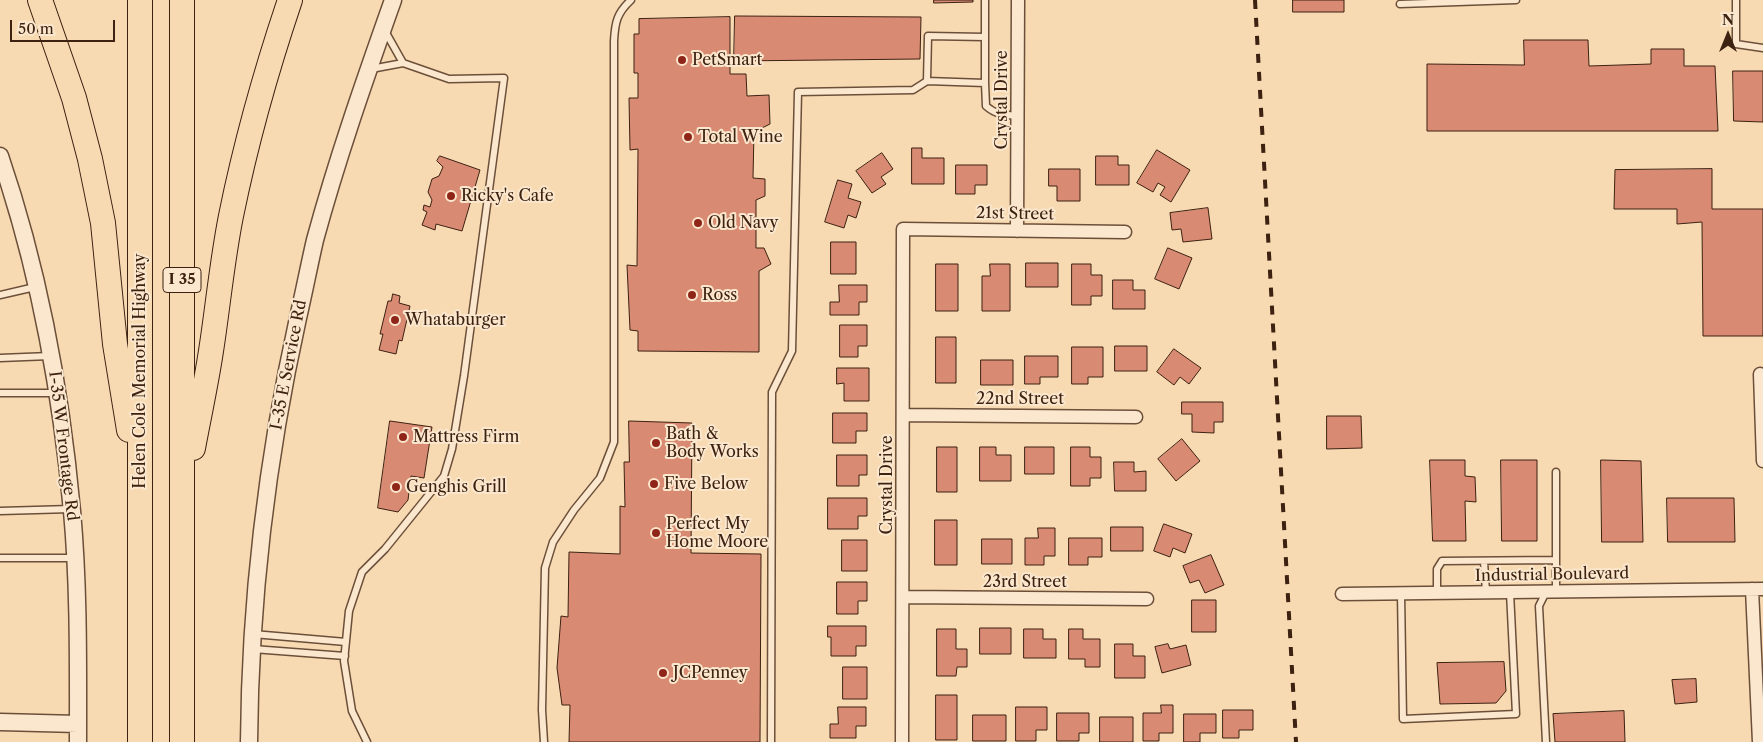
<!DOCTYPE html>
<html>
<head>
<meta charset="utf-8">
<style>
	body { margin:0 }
	#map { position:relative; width:1763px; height:742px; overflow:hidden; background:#f7dab2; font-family:"Libre Caslon Text",serif }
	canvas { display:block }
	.north { position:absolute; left:1703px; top:10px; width:50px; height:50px; -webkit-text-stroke:4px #fae7cd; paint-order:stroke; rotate:0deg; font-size:14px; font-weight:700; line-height:20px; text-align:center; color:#3d2111 }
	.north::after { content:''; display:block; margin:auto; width:18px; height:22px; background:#3d2111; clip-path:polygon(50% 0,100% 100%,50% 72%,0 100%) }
	.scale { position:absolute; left:10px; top:20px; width:105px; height:22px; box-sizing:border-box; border:2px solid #3d2111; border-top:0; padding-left:6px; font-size:15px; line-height:18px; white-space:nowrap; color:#3d2111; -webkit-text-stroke:4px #fae7cd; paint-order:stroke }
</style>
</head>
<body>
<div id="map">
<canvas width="1763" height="742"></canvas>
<div class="north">N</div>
<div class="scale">50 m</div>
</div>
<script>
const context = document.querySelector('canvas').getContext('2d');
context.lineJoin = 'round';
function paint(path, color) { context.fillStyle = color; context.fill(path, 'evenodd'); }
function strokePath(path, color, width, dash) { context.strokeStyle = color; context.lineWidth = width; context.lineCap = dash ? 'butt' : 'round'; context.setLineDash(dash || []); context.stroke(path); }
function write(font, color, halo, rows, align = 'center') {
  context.font = font + ' "Libre Caslon Text",serif'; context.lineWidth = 4; context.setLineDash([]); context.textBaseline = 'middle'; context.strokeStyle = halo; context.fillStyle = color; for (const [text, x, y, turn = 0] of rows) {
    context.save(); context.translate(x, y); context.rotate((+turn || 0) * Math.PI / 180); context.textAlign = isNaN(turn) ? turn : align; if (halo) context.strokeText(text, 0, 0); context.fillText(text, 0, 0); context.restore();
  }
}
const building = new Path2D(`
	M934,0H973V2L934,3Z
	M1293,0H1344V12H1293Z
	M735,16L921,17L920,59L734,61Z
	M730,17V74H746L747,96L769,95L770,124L754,132L753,178L765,179V196L756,200V248H764L771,264L759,271V352L638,351V331L630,330L627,265L637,266L638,149L630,150L629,98H638V73H634V34H639V19Z
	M1524,40H1588L1589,66L1651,64V49H1684V66H1715L1718,131H1427V64L1524,65Z
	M1733,71H1763V122L1734,121Z
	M912,148H922V158H944V184H912Z
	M1157,150L1190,170L1171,202L1160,195L1165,187L1158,183L1153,192L1137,183Z
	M882,153L893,169L881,177L886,184L872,193L856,171Z
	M440,156L480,170L462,231L436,224L435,230L422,225L427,212L423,210L424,205L430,207L432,200L428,192L432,179L439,176L443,167L437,161Z
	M1096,156H1118V165H1129V185H1096Z
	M956,165H987V185H975V194H956Z
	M1049,169H1080V201H1057V186H1049Z
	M1712,169V209H1763V336H1703L1702,222L1677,224V209H1614L1615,170Z
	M838,180L852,184L848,198L861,202L856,218L848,215L844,228L825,222Z
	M1208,208L1212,239L1183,242L1181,229L1172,230L1170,213Z
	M831,242H856V274H831Z
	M1168,248L1192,258L1179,289L1155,279Z
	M1026,263H1058V287H1026Z
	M936,264H958V311H936Z
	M990,264H1010V311H982V276H990Z
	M1072,264H1091V275H1102V296H1091V305H1072Z
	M1113,280H1133V290H1145V309H1113Z
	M839,285H867V302H859V315H830V302H839Z
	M393,294L400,296L399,303L410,306L402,341L399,340L396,354L379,350L383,334H380L388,301H391Z
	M840,325H867V346H858V357H840Z
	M936,337H956V383H936Z
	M1115,346H1147V371H1115Z
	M1072,347H1103V377H1088V384H1072Z
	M1174,349L1201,368L1189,384L1180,377L1174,385L1157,372Z
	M1025,356H1058V377H1040V384H1025Z
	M981,360H1013V385H981Z
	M837,368H869V401H844V383L837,384Z
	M1182,402H1223V422H1214V433L1192,432V414H1182Z
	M833,413H867V431H856V443H833Z
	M1327,416H1361L1362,448L1327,449Z
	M390,421L432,427L424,478L411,476L408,500L398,512L378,508Z
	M629,421L692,423L691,553L761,554L760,742H569L570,705H562L557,668L561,616L568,617L569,552L620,554V506L625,507L624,462H629Z
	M1182,439L1200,461L1176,481L1158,459Z
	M937,447H957V492H937Z
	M980,447H996V455H1011V481H980Z
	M1025,447H1054V474H1025Z
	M1071,447H1090V457H1101V478H1090V486H1071Z
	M837,455H867V475H859V486H837Z
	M1430,460H1465V476L1475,477L1476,502L1465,501L1466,541H1433Z
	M1501,460H1537V541H1502Z
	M1601,460L1641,461L1643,542H1602Z
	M1114,462H1134V472L1146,471V491H1115Z
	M828,498H867V516H858V529H828Z
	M1667,498H1734L1735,542H1668Z
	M935,520H957V565H935Z
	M1164,524L1192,534L1185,553L1173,548L1170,557L1154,551Z
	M1111,527H1143V551H1111Z
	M1038,528H1055V556H1044V565H1025V538H1038Z
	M1069,538H1102V557H1088V565H1069Z
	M982,539H1012V564H982Z
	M842,540H867V571H842Z
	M1211,555L1224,585L1205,593L1199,580L1190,583L1183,566Z
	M837,582H867V601H858V614H837Z
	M1192,600H1216V632H1192Z
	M828,626H866V646H856V656H831V637H828Z
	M980,628H1011V654H980Z
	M937,629H956V649H967V667H957L956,676H937Z
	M1024,629H1043V639H1056V658H1024Z
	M1069,629H1083V639H1100V667H1085V659H1069Z
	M1115,644H1133V656H1145V678H1115Z
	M1168,644L1170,649L1186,645L1191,665L1162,673L1155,647Z
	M1504,662L1506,691L1496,703L1440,704L1437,663Z
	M843,667H867V699H843Z
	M1696,679L1697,702L1675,704L1672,680Z
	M936,695H957V740H936Z
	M1161,705H1173V733H1159V741H1143V713H1161Z
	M838,707H866V726H856V738H830V724H838Z
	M1016,707H1047V730H1036V741H1016Z
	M1223,710H1253V730H1239V738H1223Z
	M1624,711L1625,742H1555L1553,714Z
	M1057,713H1089V733H1079V741H1057Z
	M1184,714H1216V733H1200V742H1184Z
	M973,715H1006V741H973Z
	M1100,717H1133V742H1100Z`);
const service = new Path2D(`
	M985,0V83L927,81L928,36L985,37
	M1736,0V44L1763,48
	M1400,4L1516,0
	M385,31L403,63
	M985,83L986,106C996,115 1005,115 1018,116
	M0,295L35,287
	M0,358L50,356
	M0,393H56
	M1556,472V591
	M0,511L71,509
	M0,558H74
	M1484,561L1486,592
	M1401,593L1403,719L1516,714L1510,592
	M1437,593V569L1442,561L1556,560
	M253,634L346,642
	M253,649L345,656
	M367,742L352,711L344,661L349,611L362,572L385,549L444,476L452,449L464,376L504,78L449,79L403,63L371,69
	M544,742L542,710L545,568L553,542L574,510L600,478L614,442V41C615,22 617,13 631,0
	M771,742L772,392L792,351L798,92L913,90L927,81
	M1546,742L1539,606L1546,592`);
const minor = new Path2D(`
	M1017,231L1018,0
	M1760,374L1763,461
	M903,415L1136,417
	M1752,589L1759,742
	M1342,594L1763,589
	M903,597L1147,599
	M902,742L903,229L1125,232`);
const tertiary = new Path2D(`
	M0,156C39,270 61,391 72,511C79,588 78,665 78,742
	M0,722L78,724
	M249,742C250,599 267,458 298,318C304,292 309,266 315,240C337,159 365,79 393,0`);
const motorway = new Path2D(`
	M40,0L74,98L90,159L103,223L115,344L129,430
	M140,0V742
	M182,0V742
	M193,448C199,416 206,384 211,351C218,306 222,261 231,216C246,142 266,71 290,0`);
const rail = new Path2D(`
	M1255,0L1296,742`);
const markers = [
	[682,60,5,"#8f2418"],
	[688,137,5,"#8f2418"],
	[451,196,5,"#8f2418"],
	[698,223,5,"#8f2418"],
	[692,295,5,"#8f2418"],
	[395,320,5,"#8f2418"],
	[403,437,5,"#8f2418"],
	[656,443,5,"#8f2418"],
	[654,484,5,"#8f2418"],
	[396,487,5,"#8f2418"],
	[656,533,5,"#8f2418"],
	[663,673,5,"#8f2418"]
];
const shields = [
	[182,280,38]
];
const shieldNames = [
	["I 35",182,280]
];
const poiNames = [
	["PetSmart",692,60],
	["Total Wine",698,137],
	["Ricky's Cafe",461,196],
	["Old Navy",708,223],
	["Ross",702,295],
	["Whataburger",405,320],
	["Bath &",666,434],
	["Body Works",666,452],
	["Mattress Firm",413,437],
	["Five Below",664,484],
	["Genghis Grill",406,487],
	["Perfect My",666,524],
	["Home Moore",666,542],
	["JCPenney",673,673]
];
const streetNames = [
	["Crystal Drive",1002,100,-90],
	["21st Street",1015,214,1],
	["I-35 E Service Rd",289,365,-79],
	["Helen Cole Memorial Highway",140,371,-90],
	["22nd Street",1020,399],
	["I-35 W Frontage Rd",63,446,83],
	["Crystal Drive",887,485,-90],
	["Industrial Boulevard",1552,575,-1],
	["23rd Street",1025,582]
];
paint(building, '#d88a72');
strokePath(building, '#3d2111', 1);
strokePath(service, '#6c4f39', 9);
strokePath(minor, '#6c4f39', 15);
strokePath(tertiary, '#6c4f39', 19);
strokePath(motorway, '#3d2111', 26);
strokePath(service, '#fae7cd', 6);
strokePath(minor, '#fae7cd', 12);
strokePath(tertiary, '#fae7cd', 16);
strokePath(motorway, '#f7dab2', 24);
strokePath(rail, '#3d2111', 4, [9, 9]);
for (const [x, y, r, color] of markers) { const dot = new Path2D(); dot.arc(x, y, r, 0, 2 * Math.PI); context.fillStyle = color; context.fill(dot); strokePath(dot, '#fae7cd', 2); }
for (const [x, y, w] of shields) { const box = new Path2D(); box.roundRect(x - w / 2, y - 12.5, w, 25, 4); context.fillStyle = '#fae7cd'; context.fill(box); strokePath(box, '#3d2111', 1); }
write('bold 15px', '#3d2111', null, shieldNames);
write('16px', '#3d2111', '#fae7cd', poiNames, 'left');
write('16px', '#3d2111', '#fae7cd', streetNames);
</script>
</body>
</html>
